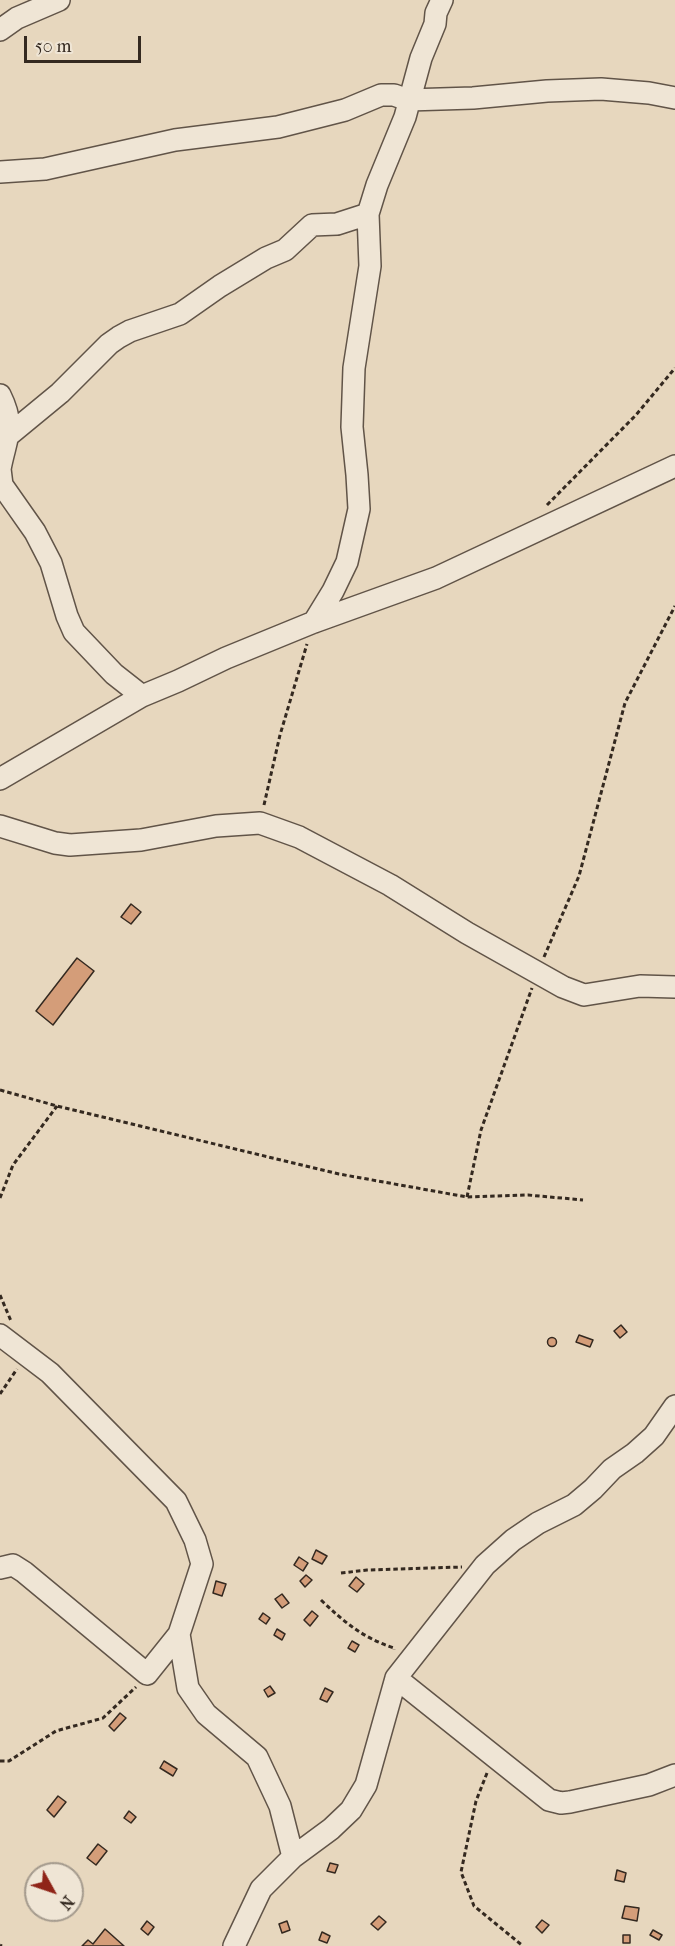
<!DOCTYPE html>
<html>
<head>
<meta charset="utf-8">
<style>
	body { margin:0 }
	#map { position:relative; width:675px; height:1946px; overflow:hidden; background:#e7d7be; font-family:"IM FELL French Canon",serif }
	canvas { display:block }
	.north { position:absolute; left:24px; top:1862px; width:60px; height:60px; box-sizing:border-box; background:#efe5d5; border:2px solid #a49a8d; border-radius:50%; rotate:130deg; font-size:16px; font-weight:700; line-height:24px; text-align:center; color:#342920 }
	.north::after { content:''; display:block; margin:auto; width:21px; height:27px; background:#8f2418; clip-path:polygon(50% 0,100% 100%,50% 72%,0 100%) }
	.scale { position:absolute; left:24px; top:36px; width:117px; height:27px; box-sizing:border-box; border:3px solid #342920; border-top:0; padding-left:8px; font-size:18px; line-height:21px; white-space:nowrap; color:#342920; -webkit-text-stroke:4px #efe5d5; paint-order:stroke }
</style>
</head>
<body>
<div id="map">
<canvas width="675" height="1946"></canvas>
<div class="north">N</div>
<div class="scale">50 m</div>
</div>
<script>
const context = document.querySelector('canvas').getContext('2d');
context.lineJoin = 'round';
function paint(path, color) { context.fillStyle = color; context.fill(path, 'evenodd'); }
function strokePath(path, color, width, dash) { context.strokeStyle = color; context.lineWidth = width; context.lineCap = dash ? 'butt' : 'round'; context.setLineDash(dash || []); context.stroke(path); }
const building = new Path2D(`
	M131,904L141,912L131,924L121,917Z
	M77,958L94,971L53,1025L36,1011Z
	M621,1325L627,1332L620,1338L614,1331Z
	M579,1335L593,1340L590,1347L576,1342Z
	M547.5 1342a4.5 4.5 0 1 1 9 0a4.5 4.5 0 1 1-9 0Z
	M316,1550L327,1556L322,1564L312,1559Z
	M299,1557L308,1563L303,1571L294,1565Z
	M306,1575L312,1580L305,1587L300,1581Z
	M356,1577L364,1584L357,1592L349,1586Z
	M216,1581L226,1584L222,1596L213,1593Z
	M282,1594L289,1603L282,1608L275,1599Z
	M312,1611L318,1616L310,1626L304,1620Z
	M263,1613L270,1618L266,1624L259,1619Z
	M277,1629L285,1634L282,1640L274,1635Z
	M352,1641L359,1645L355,1652L348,1648Z
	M270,1686L275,1693L268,1697L264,1690Z
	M325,1688L333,1692L327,1702L320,1699Z
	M120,1713L126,1718L114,1731L109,1726Z
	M164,1761L177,1769L173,1776L160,1768Z
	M58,1796L66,1802L54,1817L47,1810Z
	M129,1811L136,1817L131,1823L124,1818Z
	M98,1844L107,1851L96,1865L87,1858Z
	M330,1863L338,1865L335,1873L327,1871Z
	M617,1870L626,1873L624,1882L615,1880Z
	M625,1906L639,1908L637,1921L622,1918Z
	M379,1916L386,1922L378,1930L371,1924Z
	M542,1920L549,1925L542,1933L536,1927Z
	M147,1921L154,1927L148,1935L141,1929Z
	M287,1921L290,1930L282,1933L279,1924Z
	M105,1929L124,1946H82L88,1940L93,1944Z
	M653,1930L662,1935L659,1940L650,1935Z
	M322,1932L330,1936L327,1943L319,1940Z
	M623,1935H630V1943H623Z`);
const path = new Path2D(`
	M547,505L636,415L675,368
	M264,805L280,735L307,644
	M544,957L579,876L625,703L675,606
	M0,1090L57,1106L339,1174L467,1197L528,1195L583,1200
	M467,1197L481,1130L532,988
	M0,1198L13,1165L57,1106
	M0,1295L11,1321
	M0,1394L17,1369
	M341,1573L367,1570L462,1567
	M321,1600C344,1622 363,1638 394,1648V1650
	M0,1761H9L56,1731L103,1718L136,1687
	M487,1773L476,1801L461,1872L474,1906L523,1946
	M0,1945L2,1946`);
const minor = new Path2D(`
	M0,30L17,18L59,0
	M0,172L45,169L175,140L278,127L345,110L381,95H394L408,100L473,98L547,91L601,89L649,93L675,98
	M0,395C16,427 6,437 0,469
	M9,435L60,393L109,344L119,337L130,331L180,314L220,286L266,258L285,250L312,225L337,224L368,214
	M0,469L2,485L35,532L51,563L67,616L74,632L114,674L142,696
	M314,622L333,591L347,562L359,509L357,475L352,427L354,368L370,266L368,214L377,185L405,117L421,58L435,24L436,13L442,0
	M0,779L142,696L178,681L226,658L314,622L436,578L675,466
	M0,826L55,843L70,845L141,840L216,826L260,823L299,837L390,885L467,933L563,987L584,995L640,986L675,987
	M0,1335L50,1373L176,1501L195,1540L202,1564L179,1634L188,1688L206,1714L257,1757L280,1806L293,1857
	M0,1568L13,1565L24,1572L147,1674L179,1634
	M396,1678L549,1800L561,1803L570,1802L649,1785L675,1775
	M234,1946L261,1889L293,1857L331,1829L351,1810L366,1785L396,1678L485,1565L513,1540L538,1523L574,1505L593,1489L612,1469L635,1453L654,1436L675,1406`);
paint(building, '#d49d79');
strokePath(building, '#342920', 1.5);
strokePath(minor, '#615448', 24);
strokePath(path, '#342920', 3, [4.5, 3]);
strokePath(minor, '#efe5d5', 21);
</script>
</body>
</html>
